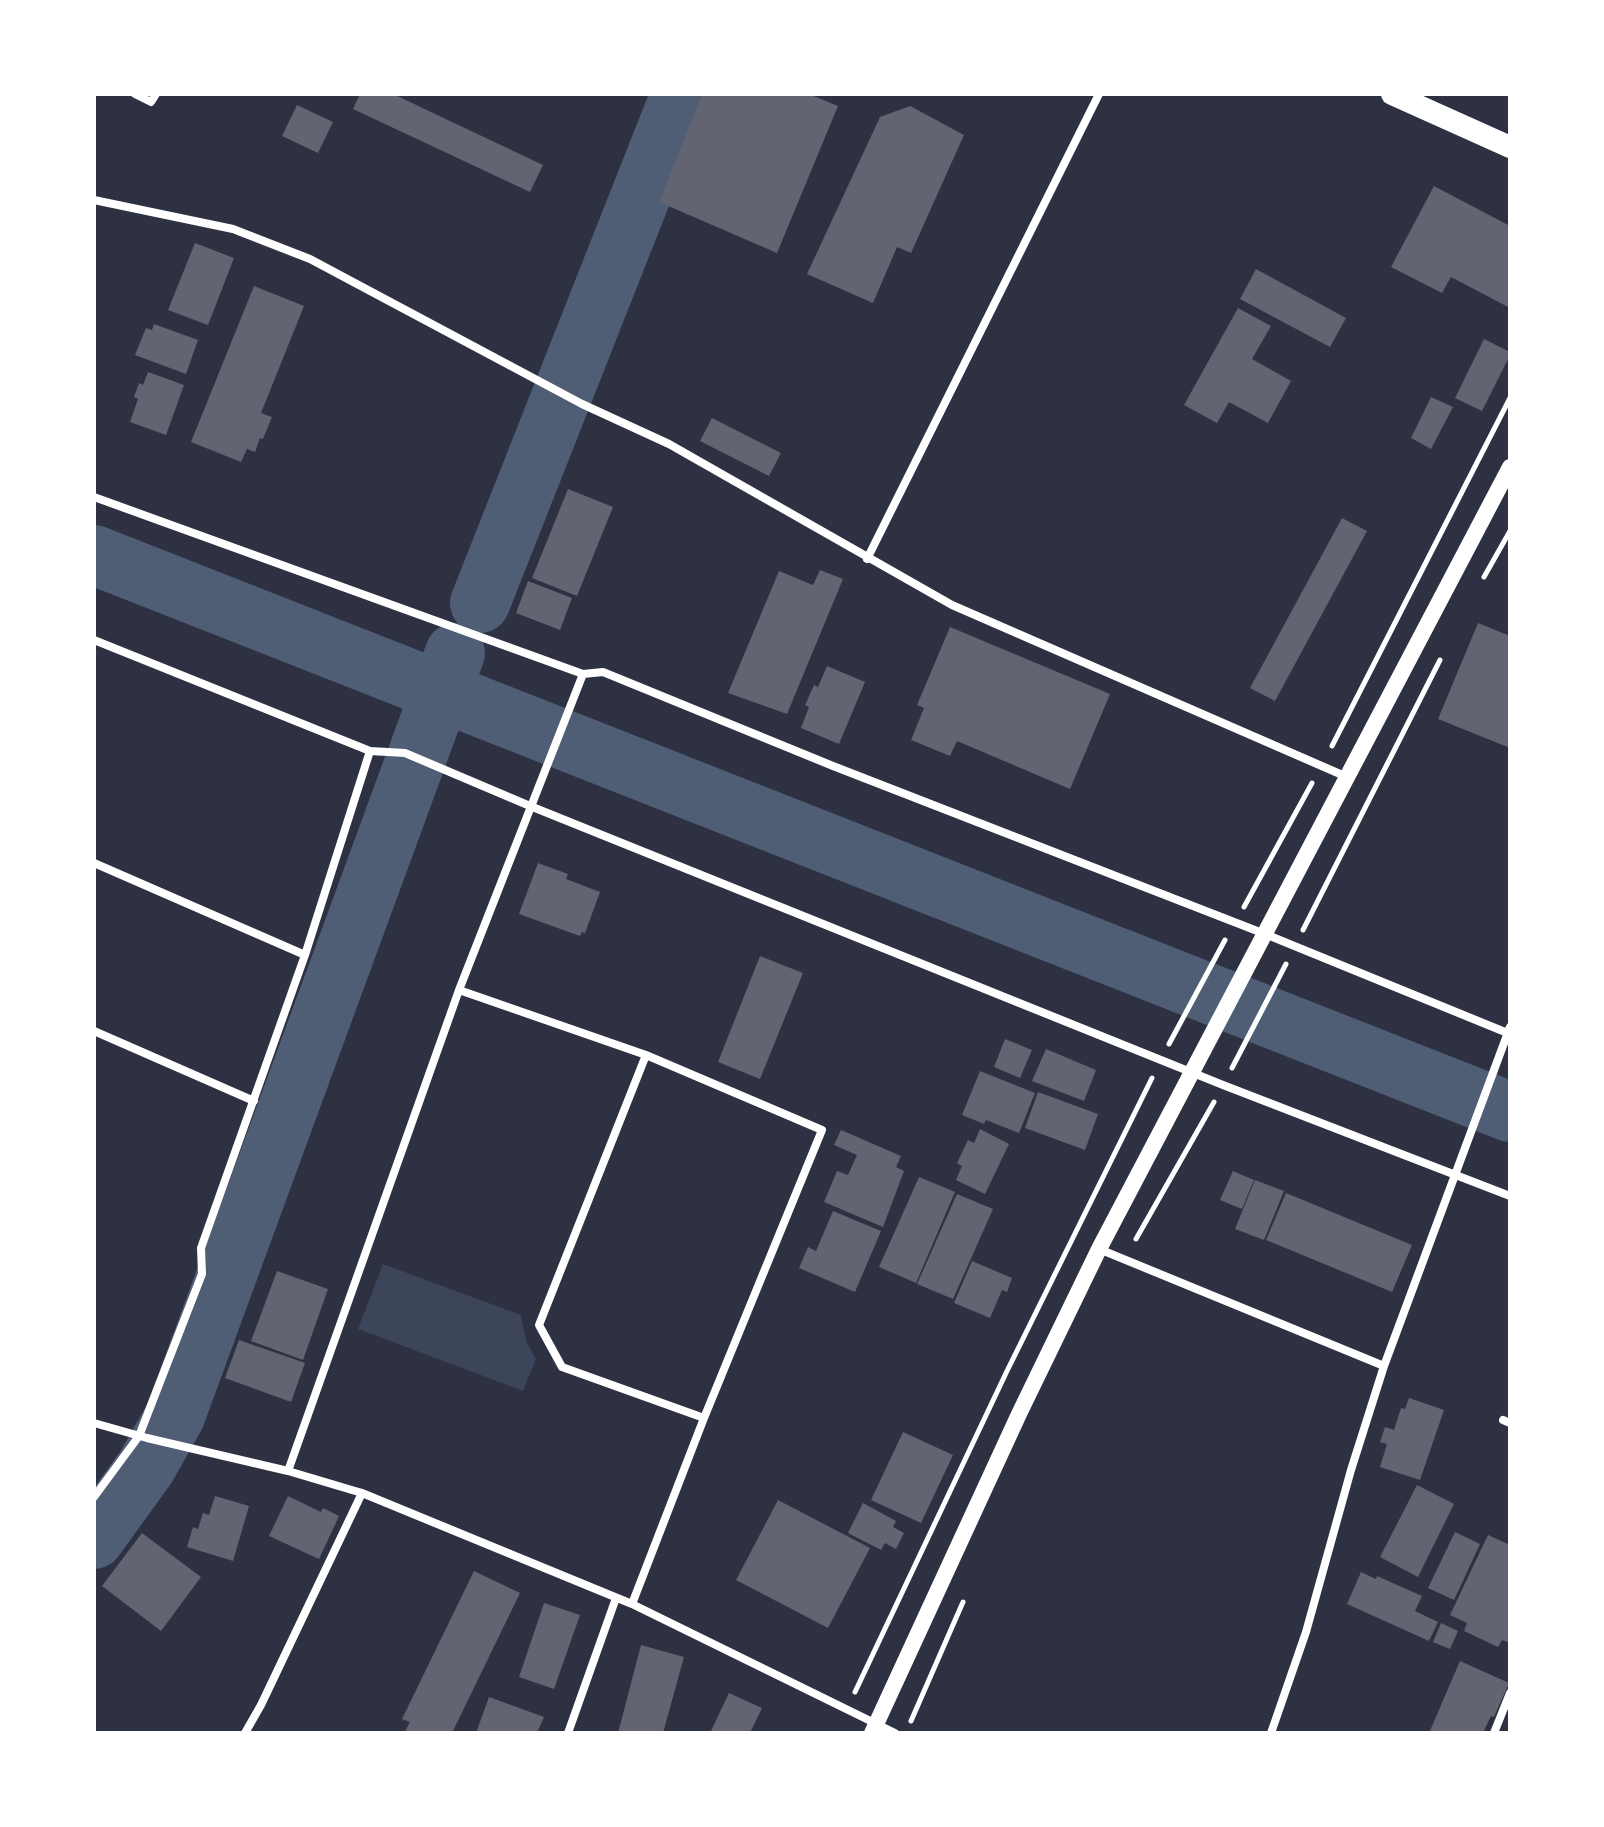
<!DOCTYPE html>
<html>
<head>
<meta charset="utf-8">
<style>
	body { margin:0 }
	#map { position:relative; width:1604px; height:1827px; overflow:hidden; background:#2d3142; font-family:"Space Grotesk",sans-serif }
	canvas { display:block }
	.frame { position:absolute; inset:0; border:96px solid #fff; pointer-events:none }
</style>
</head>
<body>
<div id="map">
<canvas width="1604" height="1827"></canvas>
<div class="frame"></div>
</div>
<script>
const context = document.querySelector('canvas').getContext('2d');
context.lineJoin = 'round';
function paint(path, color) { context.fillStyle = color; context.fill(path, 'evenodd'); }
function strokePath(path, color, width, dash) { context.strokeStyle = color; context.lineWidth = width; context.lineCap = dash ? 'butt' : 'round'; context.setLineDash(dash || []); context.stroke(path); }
const green = new Path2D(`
	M383,1264L521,1315L526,1341L536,1359L523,1391L358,1329Z`);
const river = new Path2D(`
	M94,555L1510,1112
	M480,603L681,94
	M94,1539L146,1467L175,1416L455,653`);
const building = new Path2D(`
	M360,94H393L543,165L530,192L353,109Z
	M702,94H809L838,106L777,253L659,202Z
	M297,105L333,122L318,153L282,136Z
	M910,106L964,135L911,253L897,247L873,303L807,274L880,117Z
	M1434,186L1510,226V308L1451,277L1442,293L1391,267Z
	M195,243L234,258L208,325L168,310Z
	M1256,269L1346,318L1330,347L1240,299Z
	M254,286L304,306L261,413L272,417L263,439L260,438L255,452L247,449L241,462L191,442Z
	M1238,308L1271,326L1252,359L1291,381L1268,423L1229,402L1217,423L1184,405Z
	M154,324L198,340L186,374L135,355L146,328L152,330Z
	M1484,339L1510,352V355L1482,411L1455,398Z
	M148,372L184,385L166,435L130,422L138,399L134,397L139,383L143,385Z
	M1431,397L1453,407L1431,449L1411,438Z
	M712,418L781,453L769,476L700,441Z
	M568,489L613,507L577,596L532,578Z
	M1342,518L1367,531L1275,701L1250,688Z
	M820,570L843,579L787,714L728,693L779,571L813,585Z
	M528,581L572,598L560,630L516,613Z
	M1478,623L1510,636V748L1438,719Z
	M950,627L1110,694L1070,789L957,741L950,756L911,740L924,708L917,705Z
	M827,666L865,682L839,744L801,728L809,707L805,705L814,685L818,687Z
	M538,863L568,874L566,879L600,892L585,933L582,932L580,936L519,914Z
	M760,956L803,973L760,1079L718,1062Z
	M1005,1039L1032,1050L1020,1078L994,1067Z
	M1046,1049L1096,1070L1084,1101L1032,1081Z
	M980,1071L1035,1093L1019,1133L986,1120L984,1124L962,1115Z
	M1038,1092L1098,1114L1085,1150L1025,1128Z
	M980,1129L1009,1144L985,1194L956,1180L962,1166L957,1163L968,1140L974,1143Z
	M841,1130L901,1156L896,1167L904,1171L883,1227L824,1202L837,1171L848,1175L857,1155L834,1145Z
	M1233,1171L1254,1180L1242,1209L1220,1200Z
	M919,1177L955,1192L916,1283L879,1267Z
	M1255,1180L1284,1191L1264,1240L1235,1229Z
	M1286,1193L1412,1245L1392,1292L1266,1240Z
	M957,1194L993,1209L953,1299L917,1284Z
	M833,1211L881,1231L855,1292L799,1268L808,1247L816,1251Z
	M972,1261L1012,1278L1007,1292L1002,1290L990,1318L954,1303Z
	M277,1271L328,1289L303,1360L251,1341Z
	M239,1340L305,1363L291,1402L225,1378Z
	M1409,1398L1444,1410L1420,1480L1380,1467L1387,1444L1380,1442L1385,1427L1394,1430L1401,1408L1405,1409Z
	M903,1432L953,1455L921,1523L871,1500Z
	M1417,1485L1454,1504L1418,1577L1380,1557Z
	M215,1496L249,1506L233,1561L187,1547L193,1527L198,1529L203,1513L209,1515Z
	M288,1496L321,1512L323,1508L339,1516L319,1559L269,1536Z
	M778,1500L870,1548L828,1628L736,1580Z
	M863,1503L896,1521L893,1527L904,1533L896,1549L885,1543L881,1550L848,1533Z
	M1455,1532L1480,1544L1454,1600L1428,1588Z
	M142,1533L201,1577L161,1631L102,1586Z
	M1488,1535L1510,1545V1643L1502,1640L1498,1647L1464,1631L1467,1623L1450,1615Z
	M474,1571L520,1593L452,1733H404L410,1722L402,1719Z
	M1361,1572L1376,1579L1377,1576L1422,1596L1415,1611L1438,1622L1429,1641L1347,1604Z
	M544,1603L580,1615L554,1689L519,1677Z
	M1441,1623L1458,1631L1450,1649L1433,1642Z
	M641,1645L684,1657L663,1733H618Z
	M1460,1661L1509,1683L1494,1717L1491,1716L1483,1733H1429Z
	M729,1693L762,1708L750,1733H710Z
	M489,1697L544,1717L537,1733H476Z`);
const path = new Path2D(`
	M1484,577L1510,531
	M1332,746L1510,398
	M1244,907L1312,783
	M1303,930L1440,660
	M1169,1044L1225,940
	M1232,1068L1286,964
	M1136,1239L1214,1102
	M855,1692L1007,1371L1152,1078
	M911,1721L963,1602`);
const minor = new Path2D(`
	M135,94L151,102L156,94
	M94,200L233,229L310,259L582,404L669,444L952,605L1347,777
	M94,497L583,674L603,672L833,766L1265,934L1510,1034
	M867,559L1099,94
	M94,640L370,751L405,753L530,806L1223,1085L1510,1196
	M94,863L305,955
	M459,990L646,1055L822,1130L704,1418L632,1604
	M94,1031L254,1101
	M646,1055L539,1325L562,1367L704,1418
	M1099,1249L1384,1366
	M1503,1420L1510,1423
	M94,1423L147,1438L288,1471L362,1493L632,1604L895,1733
	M288,1471L459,990L583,674
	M94,1497L139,1436L202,1274L201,1248L305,955L370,751
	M245,1733L261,1705L362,1493
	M568,1733L616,1598
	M1271,1733L1306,1632L1351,1470L1384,1366L1510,1027
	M1494,1733L1510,1693`);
const secondary = new Path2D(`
	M872,1733L1019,1414L1099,1249L1510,467`);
const trunk = new Path2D(`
	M1392,94L1510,147`);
paint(green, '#3c4559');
strokePath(river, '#4f5d75', 60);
paint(building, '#626471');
strokePath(path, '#fff', 5);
strokePath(minor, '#fff', 8);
strokePath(secondary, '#fff', 16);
strokePath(trunk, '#fff', 22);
</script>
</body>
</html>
